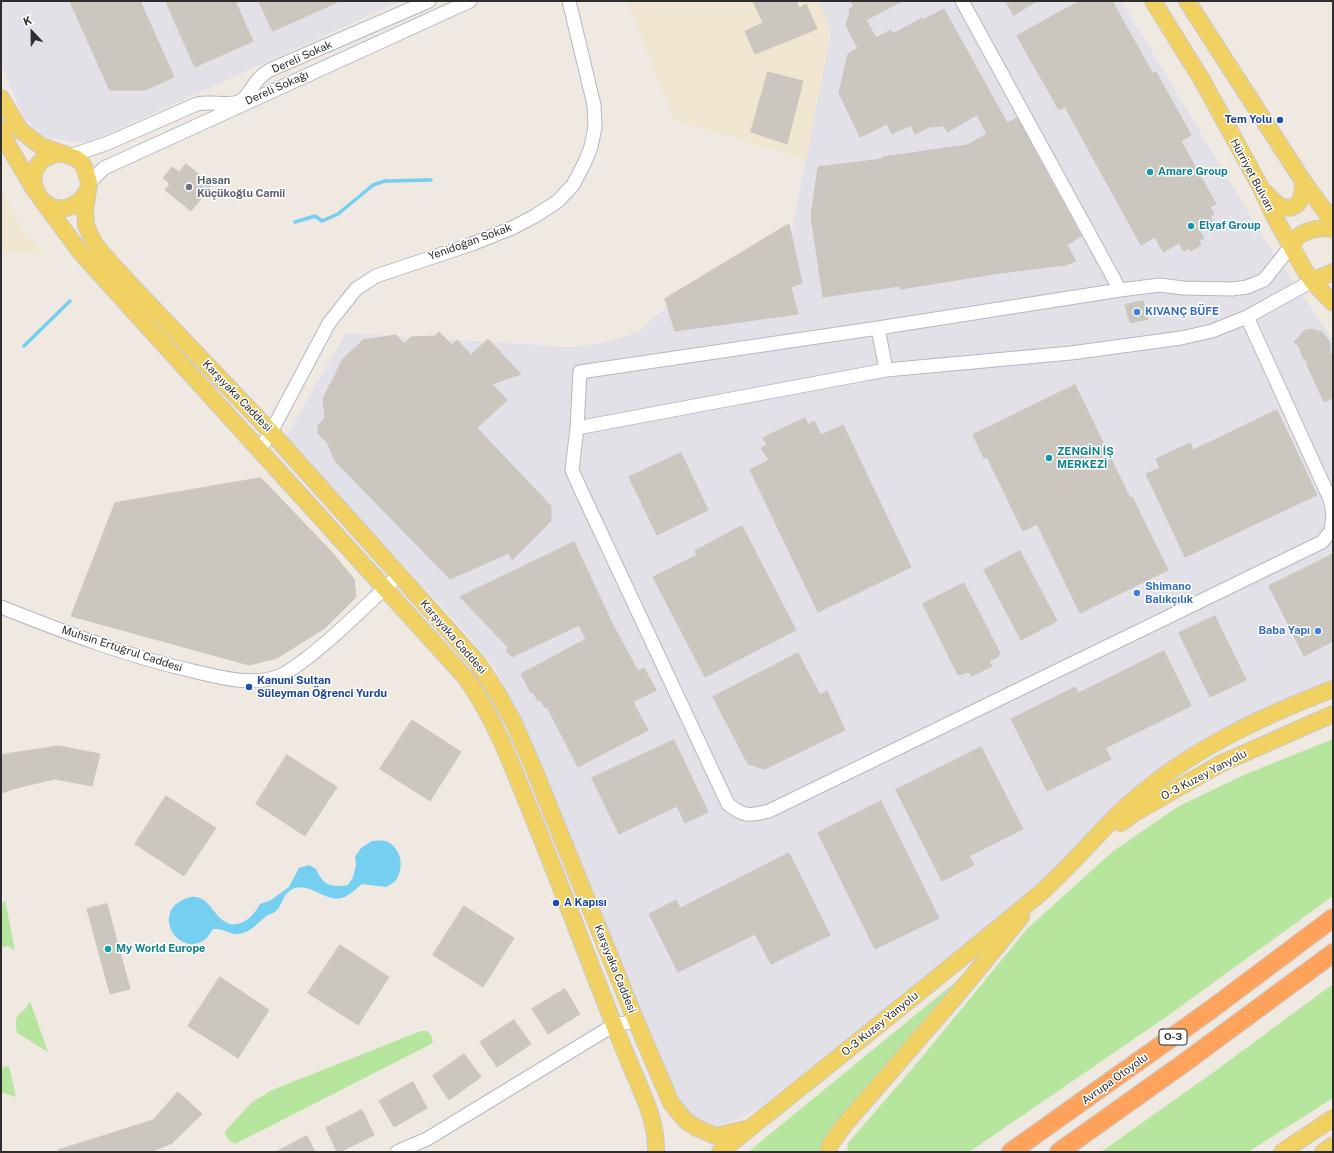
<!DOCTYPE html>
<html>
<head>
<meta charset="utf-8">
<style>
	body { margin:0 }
	#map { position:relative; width:1334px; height:1153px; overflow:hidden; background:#efe9e1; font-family:"Public Sans",sans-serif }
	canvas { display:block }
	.frame { position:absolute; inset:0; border:2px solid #2e2e2e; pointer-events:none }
	.north { position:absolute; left:12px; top:12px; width:40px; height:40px; -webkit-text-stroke:3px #fff; paint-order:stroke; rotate:338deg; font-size:11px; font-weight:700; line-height:16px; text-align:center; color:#2e2e2e }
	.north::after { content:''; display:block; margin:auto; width:14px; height:18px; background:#2e2e2e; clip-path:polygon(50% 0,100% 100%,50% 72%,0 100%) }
</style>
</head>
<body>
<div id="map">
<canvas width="1334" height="1153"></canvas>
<div class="frame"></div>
<div class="north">K</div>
</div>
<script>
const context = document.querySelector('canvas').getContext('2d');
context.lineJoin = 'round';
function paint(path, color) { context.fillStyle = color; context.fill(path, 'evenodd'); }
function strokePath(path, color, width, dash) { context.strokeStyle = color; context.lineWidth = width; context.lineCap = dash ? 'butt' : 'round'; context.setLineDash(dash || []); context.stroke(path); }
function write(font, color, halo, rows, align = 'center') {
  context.font = font + ' "Public Sans",sans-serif'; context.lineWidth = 3; context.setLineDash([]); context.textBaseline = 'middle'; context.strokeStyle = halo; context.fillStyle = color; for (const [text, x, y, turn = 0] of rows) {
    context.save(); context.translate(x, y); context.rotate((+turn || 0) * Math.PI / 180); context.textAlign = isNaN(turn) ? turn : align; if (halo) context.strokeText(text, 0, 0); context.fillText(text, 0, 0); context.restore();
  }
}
const industrial = new Path2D(`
	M1,1H401L92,141L72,142L44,137L23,117L1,64Z
	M818,1H1122L1263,237L1333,340V682L1106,816L1052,871L1009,909L870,1021L757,1109L736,1120L721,1125L706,1123L692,1117L678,1107L519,716L495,668L459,625L288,442L287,435L346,333L570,347L598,344L639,332L657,315L791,236L831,31Z`);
const education = new Path2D(`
	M627,1H818L831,31L806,159L674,120Z
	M1,190L20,225L44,254L1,252Z`);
const green = new Path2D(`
	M1333,739V896L1166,1017L969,1152H847L848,1143L913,1068L1027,929L1112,852L1179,806L1246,774Z
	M5,900L15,951L8,946L1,948V907Z
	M974,967L829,1131L821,1152H748Z
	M1333,984V1098L1248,1152H1101L1211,1074Z
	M30,1001L48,1052L17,1033C13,1007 22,1019 30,1001Z
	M421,1031H427L431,1035L433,1041L431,1044L235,1144L229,1140L225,1133L227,1129L251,1103L272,1090Z
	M9,1066L16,1097L1,1092V1068Z`);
const water = new Path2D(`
	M372,841C376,841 381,840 385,841C401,846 405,867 396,880C394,883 389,885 386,887L362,884C357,888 349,896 342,898C325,902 311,883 295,888C282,893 283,905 276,911C274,913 270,914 268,915C258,922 250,934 237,934C229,934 223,928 213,929C210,934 206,940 201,942C176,954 151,911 187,898C203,892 210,907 219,917C234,933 252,920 260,904L271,900L289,887L299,868L309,865L316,869C323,885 331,888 348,885L353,877L356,865L355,857L361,848Z`);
const stream = new Path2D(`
	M295,222L315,216L322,221L338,214L373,185L385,181L431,180
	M24,346L70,301`);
const building = new Path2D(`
	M70,1H140L174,77L145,90H110Z
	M166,1H235L253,41L195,67Z
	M259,1H340L273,31Z
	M753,1H796L799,8L806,4L817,29L755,54L745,31L763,23Z
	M851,1H902L866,20L876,38L891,30L893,34L922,18L923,20L944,9L1007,123L1017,118L1081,236L1067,245L1076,261L1065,265L1000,273L901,289L900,286L823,297L811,216L818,167L883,159V157L967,145L987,134L977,115L947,132L944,126L929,127L915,134L911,125L892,134L887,124L860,137L839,93L848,54L858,48L846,26L850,11L849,9L854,6Z
	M1006,1H1037L1014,15Z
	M1080,1H1112L1153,74L1156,72L1191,135L1181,141L1216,204L1210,207L1214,214L1210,217L1213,222L1199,230L1204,238L1199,241L1201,245L1190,251L1189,248L1184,251L1179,243L1163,252L1155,237L1141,245L1065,107L1059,110L1017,36Z
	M768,72L803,81L787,144L751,132Z
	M186,164L212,185L191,211L165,190L170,184L163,178L172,167L179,172Z
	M789,224L802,283L791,287L798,314L675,331L665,299Z
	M1143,301L1148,319L1130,323L1125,305Z
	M1310,329L1322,332L1326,337L1330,343V351L1333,357V398L1324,402L1307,365V361L1303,358L1299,346L1294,342L1304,331Z
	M439,332L452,345L457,340L471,355L488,339L521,374L492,384L507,400L477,428L551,506V521L512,560L509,553L450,579L335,461L328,444L318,433V426L325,418L323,399L330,384H331L342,360L363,340L396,335L404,344L411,337L435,336Z
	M1075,385L1130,498L1132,497L1168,570L1080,613L1037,524L1023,531L987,457L984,458L973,435Z
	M1277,410L1317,495L1185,557L1146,474L1160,468L1156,459L1190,443L1193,450Z
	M805,418L808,425L814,421L821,435L843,425L911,567L818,612L750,470L769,460L761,448L767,445L763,438Z
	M681,453L708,510L657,535L629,477Z
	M261,478L330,550L354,579L356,597L325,628L277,658L249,665L71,616L115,503Z
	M742,526L796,630L705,677L653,577L697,555L695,551Z
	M574,542L613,625L638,671L644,668L656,690L633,702L648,730L578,767L547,707L545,708L540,699L538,701L533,692L531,693L521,674L586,639L579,625L512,657L506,650L509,648L460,597Z
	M1020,551L1057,621L1021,640L984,570Z
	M1333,554V641L1304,656L1269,586Z
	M964,583L1000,653L998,657L989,661L992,666L972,676L969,672L958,675L923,604Z
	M1215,616L1246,680L1210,697L1179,633Z
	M1164,651L1191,706L1105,748L1111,759L1047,791L1011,719L1075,687L1078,693Z
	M798,653L820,695L827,691L845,730L765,769L748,764L713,697Z
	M412,720L461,752L430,801L380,769Z
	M674,740L708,812L685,823L677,806L619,834L592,778Z
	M59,746L100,754L92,786L55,779L20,787L1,793V755Z
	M981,747L1023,829L969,856L974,865L942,881L896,790Z
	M287,755L337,787L305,836L256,804Z
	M166,796L216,828L184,876L135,844Z
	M881,801L939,918L875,949L818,833Z
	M789,853L830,935L771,964L755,934L678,972L649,914L676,900L680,908Z
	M107,904L130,989L110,994L87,909Z
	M464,906L514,938L483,987L433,955Z
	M340,945L389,977L358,1025L308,993Z
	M220,977L269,1010L238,1058L188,1026Z
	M565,989L580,1014L548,1034L532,1009Z
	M514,1020L531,1044L497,1067L480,1042Z
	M464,1054L481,1077L449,1100L433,1076Z
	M413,1082L427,1108L394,1127L379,1101Z
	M178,1092L202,1114L172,1143L151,1152H58V1150L153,1120Z
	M362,1110L374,1135L340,1152H337L326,1128Z
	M307,1136L315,1152H276Z`);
const minor = new Path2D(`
	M962,1L1120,290
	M70,156L108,143L197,104C210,101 223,105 235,103C247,100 250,89 257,81C261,76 266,72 272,69L429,1
	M89,183L104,168L470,1
	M1291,246L1264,280L1247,287L1232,289L1183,288L1160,285L1120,290L878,328L580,372L577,428L886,370L1071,353L1181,338L1212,331L1247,317L1312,281
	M878,328L886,370
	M577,428L572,470L579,486L728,804C744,817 749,816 769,811L1322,542L1331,531L1333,514L1330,499L1247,317
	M260,449L271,432L329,323L356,289L376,276L472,244L512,228L535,216L558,201L573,185L584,164L591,147L595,127L594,105L569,1
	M1,607C64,632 127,656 193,671C218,677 251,686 277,677C288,673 298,665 307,658C340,633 368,603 399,575
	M397,1152L427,1139L614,1025L636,1021`);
const major = new Path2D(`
	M1153,1L1202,80L1260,186L1274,216L1304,269L1312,281L1333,303
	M1187,1L1303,181L1333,222
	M1,98L20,130L41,146L75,158L81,162L85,169L89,183L85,211L86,225L93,241L101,252L131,285L271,432L477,662L498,694L514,723L536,774L636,1021L671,1103L686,1121L697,1128L716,1136L750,1128
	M1,129L9,147L35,191
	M62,153C2,161 50,243 87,192
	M1266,193C1274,202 1283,213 1296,205C1299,203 1301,199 1302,194C1303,190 1303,185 1303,181
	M44,203L81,253L466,678C493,716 509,758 526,800C554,867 579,936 606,1004C614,1026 624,1049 633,1071C644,1097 657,1123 656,1152
	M1291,246C1293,243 1296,238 1299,236C1308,229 1323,227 1333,229
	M1312,281L1333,272
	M1121,823L1133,814L1220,764L1333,714
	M720,1152C826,1067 932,983 1037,896C1070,868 1096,834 1128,805C1186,752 1260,717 1333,689
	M828,1152L830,1145L845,1124L956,996L1021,917
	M1282,1152L1333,1118
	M1323,1152L1333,1145`);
const highway = new Path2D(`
	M1011,1152L1209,1011L1333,918
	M1059,1152L1184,1063L1333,953`);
const markers = [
	[1280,120,4,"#1a4fb4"],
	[1150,172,4,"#0f9aa8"],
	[189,187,4,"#6b7280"],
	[1191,226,4,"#0f9aa8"],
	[1137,312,4,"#3f7fe0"],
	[1049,458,4,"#0f9aa8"],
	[1137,593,4,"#3f7fe0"],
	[1318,631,4,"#3f7fe0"],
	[249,687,4,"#1a4fb4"],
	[556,903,4,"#1a4fb4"],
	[108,949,4,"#0f9aa8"]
];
const shields = [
	[1173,1037,28]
];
const shieldNames = [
	["O-3",1173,1037]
];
const streetNames = [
	["Dereli Sokak",302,57,-24],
	["Dereli Sokağı",277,88,-24],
	["Hürriyet Bulvarı",1252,175,62],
	["Yenidoğan Sokak",470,242,-20],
	["Karşıyaka Caddesi",237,396,46],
	["Karşıyaka Caddesi",453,637,49],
	["Muhsin Ertuğrul Caddesi",122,649,18],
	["O-3 Kuzey Yanyolu",1204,775,-28],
	["Karşıyaka Caddesi",615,969,68],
	["O-3 Kuzey Yanyolu",880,1024,-39],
	["Avrupa Otoyolu",1115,1079,-36]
];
const transitNames = [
	["Tem Yolu",1272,120,"right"],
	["Kanuni Sultan",257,681],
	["Süleyman Öğrenci Yurdu",257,694],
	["A Kapısı",564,903]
];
const cultureNames = [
	["Amare Group",1158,172],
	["Elyaf Group",1199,226],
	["ZENGİN İŞ",1057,452],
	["MERKEZİ",1057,465],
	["My World Europe",116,949]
];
const worshipNames = [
	["Hasan",197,181],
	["Küçükoğlu Camii",197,194]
];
const shopNames = [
	["KIVANÇ BÜFE",1145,312],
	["Shimano",1145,587],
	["Balıkçılık",1145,600],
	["Baba Yapı",1310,631,"right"]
];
paint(industrial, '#e3e1e8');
paint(education, '#f0e6d1');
paint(green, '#b6e59e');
paint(water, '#75cff0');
strokePath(stream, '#75cff0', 3.5);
paint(building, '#cbc7bf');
strokePath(building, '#cbc5ba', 1);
strokePath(minor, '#b4b7c1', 15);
strokePath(major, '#c9c9c9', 18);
strokePath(highway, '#c9c9c9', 20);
strokePath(minor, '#fff', 13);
strokePath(major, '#f2d163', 16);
strokePath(highway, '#ffa35c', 18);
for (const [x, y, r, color] of markers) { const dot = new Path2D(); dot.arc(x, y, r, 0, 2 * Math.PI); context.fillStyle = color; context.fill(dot); strokePath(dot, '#fff', 1.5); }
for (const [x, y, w] of shields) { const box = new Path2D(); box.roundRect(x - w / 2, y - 8, w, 16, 3); context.fillStyle = '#fff'; context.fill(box); strokePath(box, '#2e2e2e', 1); }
write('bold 10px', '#2e2e2e', null, shieldNames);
write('11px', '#2e2e2e', '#fff', streetNames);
write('bold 11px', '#164399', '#fff', transitNames, 'left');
write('bold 11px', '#0d838f', '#fff', cultureNames, 'left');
write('bold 11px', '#5b616d', '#fff', worshipNames, 'left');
write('bold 11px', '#366cbe', '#fff', shopNames, 'left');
</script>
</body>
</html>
